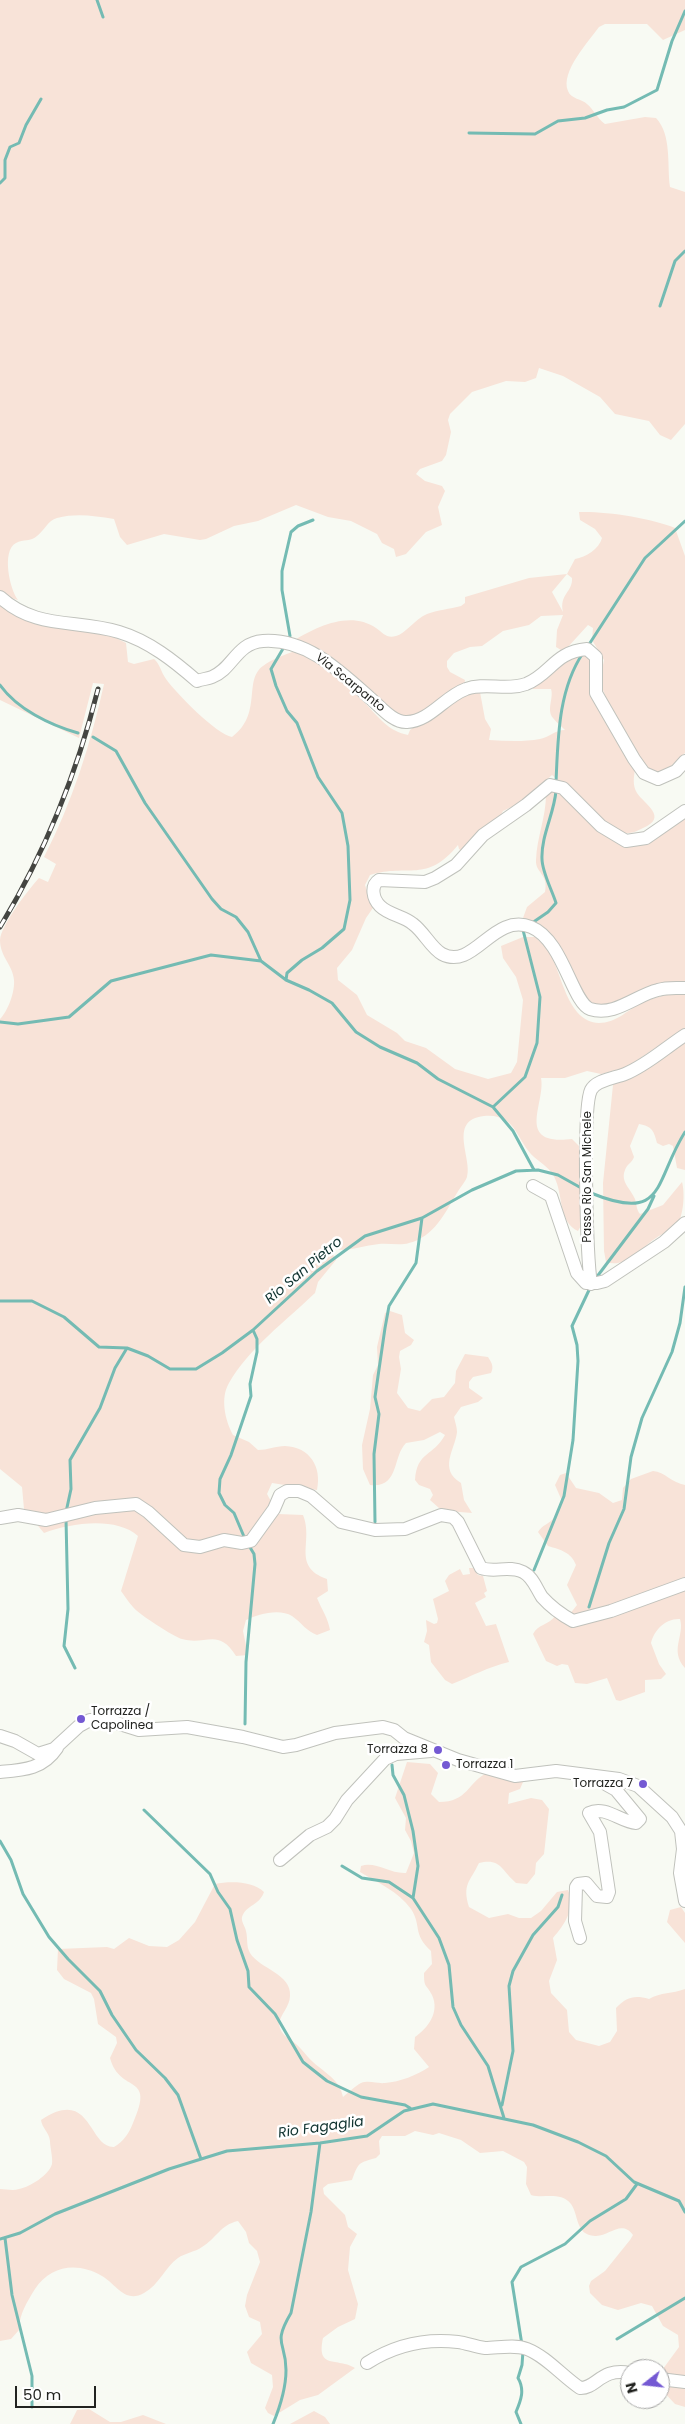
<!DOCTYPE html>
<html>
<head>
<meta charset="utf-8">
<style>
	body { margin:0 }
	#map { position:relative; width:685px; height:2424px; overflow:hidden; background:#f8faf3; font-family:Poppins,sans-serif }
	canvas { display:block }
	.north { position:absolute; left:620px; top:2359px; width:50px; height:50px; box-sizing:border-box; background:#fff; border:1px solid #a7a7a6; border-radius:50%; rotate:254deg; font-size:14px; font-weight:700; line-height:20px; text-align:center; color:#222320 }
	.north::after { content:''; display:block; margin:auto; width:18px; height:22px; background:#7459d3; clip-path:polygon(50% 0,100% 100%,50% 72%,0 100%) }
	.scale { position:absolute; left:15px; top:2386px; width:81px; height:22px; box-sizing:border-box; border:2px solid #222320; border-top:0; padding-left:6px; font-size:15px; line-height:18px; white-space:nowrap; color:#222320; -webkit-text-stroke:4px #fff; paint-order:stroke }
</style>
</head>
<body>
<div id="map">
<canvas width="685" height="2424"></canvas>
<div class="north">N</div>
<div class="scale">50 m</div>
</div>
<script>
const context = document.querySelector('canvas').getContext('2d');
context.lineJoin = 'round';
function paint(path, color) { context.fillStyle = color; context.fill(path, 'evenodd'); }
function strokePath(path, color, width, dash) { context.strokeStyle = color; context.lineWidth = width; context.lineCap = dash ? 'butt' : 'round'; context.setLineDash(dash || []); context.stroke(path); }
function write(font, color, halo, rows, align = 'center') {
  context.font = font + ' Poppins,sans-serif'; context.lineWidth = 5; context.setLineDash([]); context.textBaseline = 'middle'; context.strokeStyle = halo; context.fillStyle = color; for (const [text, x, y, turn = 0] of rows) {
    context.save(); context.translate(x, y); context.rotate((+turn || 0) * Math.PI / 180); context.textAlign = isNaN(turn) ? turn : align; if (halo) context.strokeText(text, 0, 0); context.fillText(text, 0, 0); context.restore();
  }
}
const green = new Path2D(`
	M0,0H685V30L663,40L647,24H605L599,27C589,41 560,72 568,91C571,99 582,99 587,104C594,110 597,118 605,124L645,117L656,118C672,135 667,165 670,187L685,192V424L671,440L660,435L649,421L615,414L600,397L563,376L539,368L536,378L525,382L506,381L472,392L450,414L448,420L451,432L446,455L442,461L420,469L416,474L425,481L442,486L445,491L438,507L442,525L426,532L406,554L396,557L394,549L382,543L377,534L351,521L328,517L296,505L258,521L234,526L206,539L200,540L164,534L127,545L120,537L114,519C94,516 77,513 57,518C48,520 44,531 37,536C31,542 23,539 16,543C1,551 10,590 18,600L4,596L0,591Z
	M579,512C605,511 652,518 675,528L685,556V753L667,770L652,772L639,761L599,685L604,660L592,640L593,628L588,625L567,648L561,650L556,647L557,630L563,615L541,616L529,625L503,631L482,646L470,647L454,653L447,661V667L450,672L465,680L464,686L426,713L399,718L326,658L304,642L293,641C316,627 350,610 376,628C383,633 387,639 396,636C405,634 415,619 427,614C437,610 450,609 461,606L465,603V597L529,578L567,574L575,559C586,557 599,549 602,538L595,529L580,520ZM567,574L572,578C573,592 559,594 563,612L552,592Z
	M0,603L100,630L126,643L128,662L134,664L154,659C160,664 161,672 166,679C176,693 216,734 232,737C263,714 243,680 263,666C272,659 284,655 295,651C317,657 346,685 363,701C377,715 387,731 408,735L410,730L457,695L480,692L485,719L491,729L489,740C506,741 524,742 540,739C550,737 555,730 565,730C561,726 556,722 553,718C546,710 554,698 551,689H533L532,683L582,651L590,658L635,769C634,777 632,785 637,793C644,804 669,817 643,828C631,834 627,835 614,830L552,775L524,801L503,811L500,817L462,851L459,849L458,845C426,884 409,863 370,875L365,885L369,897L375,905L366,918L352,950L337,968L338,980L357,995L367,1015L397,1033L405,1041L426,1048L455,1069L488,1079L511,1073L517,1062L523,1000L516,977L503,958L501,946L523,937H535C539,941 546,946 549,951C562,973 567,1022 599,1023C616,1023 626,1011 640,1004C654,997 670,993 685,993V1028L627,1067L601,1074L587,1071L565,1078H541C546,1103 514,1146 572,1139L580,1147L579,1170L587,1176L583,1222L578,1231C559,1222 563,1198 556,1181C552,1169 542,1164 534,1157C516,1141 517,1113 484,1116C447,1120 473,1159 467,1177C465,1182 460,1188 457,1193C445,1213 434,1237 409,1243C400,1246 389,1243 379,1244C362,1246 347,1252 330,1249L336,1260L318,1282L315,1293C287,1320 248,1349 229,1383C220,1398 225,1420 233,1435L249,1442L258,1450C267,1450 276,1446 285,1446C310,1447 322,1467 317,1490L272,1483L267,1494L278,1514L303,1515C314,1542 291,1566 327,1579L328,1591L317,1598C322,1610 328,1618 330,1630L317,1635C306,1631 302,1623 292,1616C280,1608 257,1614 246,1620L243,1631L248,1655L236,1656C218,1627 206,1646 182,1639C174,1637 137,1613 133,1607C128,1602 125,1596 121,1591L138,1536C116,1516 70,1523 44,1533L24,1509L22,1487L0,1469V1019C8,1011 15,992 14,980C13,965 0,957 0,940C1,925 28,890 39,878L48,882L56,864L44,857C72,803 91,743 104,684L93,683L79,738L0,700Z
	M558,789L615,841L670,828L685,819V984L639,993L603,1007L587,1003L561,947L551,937L523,918L527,907L545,892C549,874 535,873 536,860C537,836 546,818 546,794Z
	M685,1039V1170L677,1168L673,1146L669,1144L663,1146L657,1143C654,1131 652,1126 639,1124L630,1146L634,1157C632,1163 627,1164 625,1170C620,1182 631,1189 635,1199C637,1205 636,1209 640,1214L663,1205L682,1182C685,1192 684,1217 676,1226C670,1232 663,1233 656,1238C642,1247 626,1269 606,1262L604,1251L603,1183L613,1085Z
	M390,1311L402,1315L405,1333L414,1340L411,1345L400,1351L399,1357L401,1369L397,1393L408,1408L420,1411L432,1399L444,1397L455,1383L456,1371L465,1354L488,1357C492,1363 494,1367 491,1373L473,1377L469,1382V1388L483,1398L478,1402L461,1407L454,1417C455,1422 457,1427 457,1432C455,1450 438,1469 461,1483L464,1500L472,1513L448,1511L439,1508L430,1500L433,1495L430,1489L419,1485L415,1480C417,1451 433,1457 445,1435L440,1432L424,1440L406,1443C392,1457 400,1488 370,1485L363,1469L362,1445L370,1409L373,1375L378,1365L377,1347L385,1313Z
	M653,1471C665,1472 672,1483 685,1485V1668C669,1650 685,1636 680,1619C666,1618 654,1630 651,1643L659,1664L666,1674L661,1679L645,1680V1692L620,1701L616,1700L607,1678L587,1684L575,1683L568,1665L562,1664L557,1666L546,1661L533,1634C538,1624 549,1625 555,1616L569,1615L577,1605L567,1585L576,1565C571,1552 561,1550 548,1546L538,1532C542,1525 549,1524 554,1518C558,1514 560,1506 562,1501L555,1485L560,1475L566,1473L576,1488L599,1493L613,1503L622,1500L623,1488L631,1479Z
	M469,1568H474L478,1575L483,1576L487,1591L484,1593L486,1597L475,1603L486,1626L496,1624L509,1662C488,1667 472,1676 452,1684L445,1680L431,1662L429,1645L424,1642L427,1631L426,1620L434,1624L437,1623L438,1619L433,1599L449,1591L445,1581L449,1575L460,1569L463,1575L470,1574Z
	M407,1762L430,1764L438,1773L431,1794L439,1802C468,1802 467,1783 488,1772L523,1782L520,1789L509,1793L508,1804L531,1798L542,1800L549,1809L544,1854L536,1863L535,1874L527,1884L516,1883C501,1870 501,1858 479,1863C470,1882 462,1884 469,1907L489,1918L508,1914L519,1918H531L541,1911L557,1892L568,1890C576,1908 565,1924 553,1938L557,1960L549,1981L551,1993L567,2010L569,2032L576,2040L599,2046L610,2042L617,2031L616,2008C627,1997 634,1995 649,1999C661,1992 672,1994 685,1989V2407L675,2404L660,2388V2373L679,2347L678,2335L663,2326L652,2306L641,2303L618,2310L602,2305L590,2293L589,2286L591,2281L605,2271L630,2240L633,2235C621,2219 609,2237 595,2236C575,2235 579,2215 571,2204C560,2191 544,2199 531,2195L526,2184L527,2167L524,2162L503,2151L480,2153L461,2140L439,2133L433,2135L415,2131L405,2136H382L379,2141L380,2154L376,2158C359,2163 359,2161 352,2180L328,2184L323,2188L324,2194L345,2215L348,2227L357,2234L350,2247L348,2270L358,2304L355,2319L338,2327L323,2338C316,2370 337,2357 355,2368L318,2395L300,2400L274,2416L268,2413L265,2408L273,2387L272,2375L251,2363L247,2352L262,2334L260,2322L249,2317L245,2306L247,2295L260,2262L257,2251L249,2243L246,2232L238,2221C220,2225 217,2238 202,2247C195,2252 185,2253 178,2258C165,2267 159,2285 144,2293C125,2304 116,2284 102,2276C78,2262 51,2265 35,2289C27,2302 19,2314 19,2330L11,2339L0,2341V2189C6,2189 13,2191 19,2189C30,2187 49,2175 52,2164C53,2158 50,2147 50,2141C49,2132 42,2128 41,2120C92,2086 88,2148 114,2147C124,2141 129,2133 133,2123C156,2072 120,2095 110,2058L117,2043L116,2037L98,2024L94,1999L91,1993L64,1979L57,1970L58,1949L107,1947L114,1949L129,1938L149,1946L167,1947L179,1940L195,1922L215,1884C230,1881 253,1881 264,1892C260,1905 246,1905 242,1917C241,1922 245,1926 246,1931C248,1939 246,1946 250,1953C260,1969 292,1974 290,1996C290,2006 280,2015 279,2024C281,2036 288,2037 296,2044C304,2051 310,2061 319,2067C330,2076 340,2082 343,2097C348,2093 355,2086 361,2083C370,2080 377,2084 385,2083C400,2082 417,2075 429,2067L414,2049L415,2037C428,2028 440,2012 432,1995C426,1983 424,1989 424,1973L432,1964L431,1951C412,1933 422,1926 411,1909C398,1891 378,1883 360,1872L361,1866C376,1861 389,1874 406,1873L414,1853L411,1841L405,1830L406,1818L395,1798Z
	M681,1907L685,1913V1943L667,1922L670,1910Z
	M89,2409L110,2422H121L143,2415L166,2424H70L77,2410Z
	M314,2411L325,2417L330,2424H290Z`);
const stream = new Path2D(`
	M97,0L103,17
	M469,133L535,134L558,121L585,118L607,110L624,107L657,90L672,41L685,11
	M0,183L5,178V160L10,147L19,143L26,125L41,99
	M660,306L675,261L685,251
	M288,639L290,636L282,590V571L291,532L298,526L313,520
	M588,646L645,558L685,521
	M284,647L271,669L276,686L287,711L297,723L318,777L342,813L348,846L350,900L344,929L322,948L302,960L287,973L286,980
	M0,685C17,709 50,725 78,733
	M93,737L116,751L145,803L212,899L221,909L236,917L248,932L261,961L286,980L309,990L332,1003L356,1032L380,1047L417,1063L438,1079L493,1107L513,1131L534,1170
	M556,782C558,739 558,690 583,653
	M532,923L548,912L556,903C552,890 542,872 542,859C541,836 554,814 556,791
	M0,1022L18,1024L69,1017L111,981L211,955L261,961
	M493,1107L525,1077L537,1043L540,997L523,930L525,929
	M591,1193C666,1224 654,1181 685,1132
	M596,1278L648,1209L654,1196
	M0,1301H32L64,1317L99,1347L127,1348L148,1356L170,1369H196L222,1353L253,1330L317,1271L365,1236L422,1218L472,1190L516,1171L538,1170L558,1175L583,1189
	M66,1512L71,1489L70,1460L100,1408L115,1368L127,1348
	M66,1519L68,1609L64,1646L75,1668
	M375,1522L374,1454L379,1414L375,1397L385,1328L389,1306L416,1263L422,1218
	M245,1539L234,1513L225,1505L219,1493L220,1479L231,1455L251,1396L250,1384L257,1352V1339L253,1330
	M534,1570L564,1496L573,1440L578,1361L577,1345L572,1326L590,1288
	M589,1607L609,1543L624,1509L631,1457L642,1418L672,1352L680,1323L685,1287
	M245,1724L246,1662L255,1564L254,1554L248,1544
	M392,1765L393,1775L404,1795L413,1831L418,1866L413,1898L439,1938L449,1965L453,2007L461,2025L488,2066L504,2118
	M144,1810L210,1874L218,1892L230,1909L237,1940L248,1971L249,1987L275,2014L303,2062L327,2081L361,2097L405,2105L410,2108
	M0,1841L11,1860L23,1894L49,1937L68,1959L100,1991L112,2015L136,2050L165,2078L178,2095L201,2159
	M342,1866L362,1878L389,1882L413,1898
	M502,2105L513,2051L509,1986L513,1971L533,1935L558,1907L562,1895
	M5,2238L12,2295L32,2376V2407
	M0,2239L20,2233L55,2214L169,2169L227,2151L320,2143L367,2136L404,2111L433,2104L533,2125L578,2142L606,2156L634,2182L679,2201L685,2212
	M617,2339L685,2298
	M522,2345L512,2282L521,2267L565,2244L590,2221L626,2199L637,2184
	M273,2424C280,2407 286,2388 286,2370C286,2341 272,2345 291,2313L311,2212L320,2143
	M521,2424L516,2412C521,2400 525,2390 518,2378L522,2365L523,2351`);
const minor = new Path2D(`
	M0,597C36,630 76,619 119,632C149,641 174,661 197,681C202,679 207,679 212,677C233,669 236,643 263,641C306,638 340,671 370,698C380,706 393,723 407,722C430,721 444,697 466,689C484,682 507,691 526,684C551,674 554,652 587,649L596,657V693L634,759L644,773L658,779L676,771L685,761
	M685,811L646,838L626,841L601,826L563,788L550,785L526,805L483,835L456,865L435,878L425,882L379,880C370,886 373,899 380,906C389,915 404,916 413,924C424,932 431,948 442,954C474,971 493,912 531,927C563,940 572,1002 590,1009C615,1017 636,995 658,990C667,987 676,988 685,988
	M533,1186L551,1196L577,1273L586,1283H597L605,1281L664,1242L685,1223
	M591,1284C587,1258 582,1108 591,1090C596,1080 615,1078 625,1074C647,1065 665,1048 685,1035
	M0,1518L18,1515L46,1520L95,1508L136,1504L148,1512L184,1545L200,1547L224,1540L242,1543L251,1541L274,1509L280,1495L287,1491H299L311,1496L341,1522L375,1530L405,1529L441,1515L453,1517L458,1522L481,1568C495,1573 509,1565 523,1572C533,1577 536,1588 542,1597C550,1606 562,1615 573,1621L611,1611L685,1584
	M0,1736L15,1741L38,1754L54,1749L79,1726L90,1720H107L139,1730L187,1727L243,1737L283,1747L296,1745L335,1733L383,1727L394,1730L404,1738L458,1760L515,1776L556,1771L619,1779L638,1786L672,1817L681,1831L683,1849L680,1873L685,1901
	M0,1772C24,1770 43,1769 57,1748
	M280,1860L310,1835L327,1827L335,1819L347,1800L385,1759L396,1754L431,1751
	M580,1938L575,1921L576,1887L578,1884L586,1883L597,1896L607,1897L609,1892L600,1832L589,1813C605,1805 621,1822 636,1823L640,1819L616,1790L607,1785L608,1778
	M367,2363C395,2345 424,2338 458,2342C467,2343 475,2347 485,2348C498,2348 514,2344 527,2349C547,2357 562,2376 580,2388C596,2389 601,2367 630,2373
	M660,2379L685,2382`);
const rail = new Path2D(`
	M0,927C45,853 77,773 98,689`);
const markers = [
	[81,1719,5,"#7459d3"],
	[438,1750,5,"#7459d3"],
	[446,1765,5,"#7459d3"],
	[643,1784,5,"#7459d3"]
];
const streetNames = [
	["Via Scarpanto",350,683,39],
	["Passo Rio San Michele",588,1177,-90]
];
const poiNames = [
	["Torrazza /",91,1712],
	["Capolinea",91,1726],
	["Torrazza 8",428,1750,"right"],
	["Torrazza 1",456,1765],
	["Torrazza 7",633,1784,"right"]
];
const waterNames = [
	["Rio San Pietro",304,1271,-40],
	["Rio Fagaglia",321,2128,-8]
];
paint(green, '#f8e3d8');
strokePath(stream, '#74bbb3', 3);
strokePath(minor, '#c0c2bc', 14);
strokePath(minor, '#fff', 12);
strokePath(rail, '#444541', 5);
strokePath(rail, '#fff', 3, [9]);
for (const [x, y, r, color] of markers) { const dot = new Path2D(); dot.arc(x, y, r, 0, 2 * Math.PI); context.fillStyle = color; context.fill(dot); strokePath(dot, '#fff', 2); }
write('12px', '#222320', '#fff', streetNames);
write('12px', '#222320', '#fff', poiNames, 'left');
write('italic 14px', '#0f322f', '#fff', waterNames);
</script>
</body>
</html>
